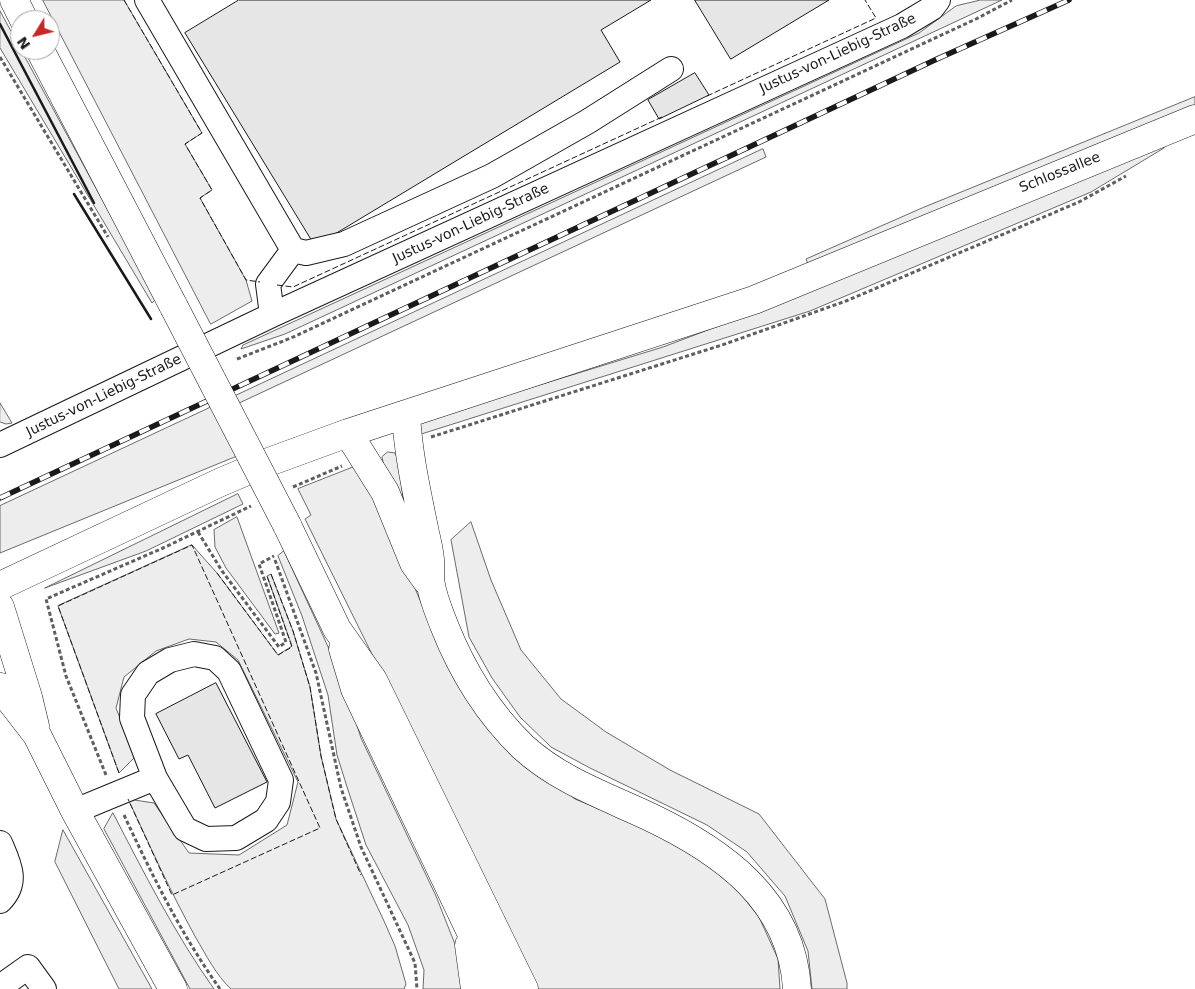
<!DOCTYPE html>
<html>
<head>
<meta charset="utf-8">
<style>
	body { margin:0 }
	#map { position:relative; width:1195px; height:989px; overflow:hidden; background:#fff; font-family:"DejaVu Sans",sans-serif }
	canvas { display:block }
	.north { position:absolute; left:10px; top:10px; width:50px; height:50px; box-sizing:border-box; background:#fff; border:1px solid #a3a3a3; border-radius:50%; rotate:234deg; font-size:14px; font-weight:700; line-height:20px; text-align:center; color:#1a1a1a }
	.north::after { content:''; display:block; margin:auto; width:18px; height:22px; background:#c62828; clip-path:polygon(50% 0,100% 100%,50% 72%,0 100%) }
</style>
</head>
<body>
<div id="map">
<canvas width="1195" height="989"></canvas>
<div class="north">N</div>
</div>
<script>
const context = document.querySelector('canvas').getContext('2d');
context.lineJoin = 'round';
function paint(path, color) { context.fillStyle = color; context.fill(path, 'evenodd'); }
function strokePath(path, color, width, dash) { context.strokeStyle = color; context.lineWidth = width; context.lineCap = dash ? 'butt' : 'round'; context.setLineDash(dash || []); context.stroke(path); }
function write(font, color, halo, rows, align = 'center') {
  context.font = font + ' "DejaVu Sans",sans-serif'; context.lineWidth = 4; context.setLineDash([]); context.textBaseline = 'middle'; context.strokeStyle = halo; context.fillStyle = color; for (const [text, x, y, turn = 0] of rows) {
    context.save(); context.translate(x, y); context.rotate((+turn || 0) * Math.PI / 180); context.textAlign = isNaN(turn) ? turn : align; if (halo) context.strokeText(text, 0, 0); context.fillText(text, 0, 0); context.restore();
  }
}
const green = new Path2D(`
	M43,0H124L202,133L185,144L212,190L200,198L246,280L252,301L211,324Z
	M981,0H1002L285,334L241,349L243,345L919,33L956,6Z
	M0,11L156,299L152,303L0,48Z
	M1195,97V109L809,267L806,259L922,208Z
	M1164,146V148L1091,192L810,311L415,436L412,424L663,347L750,314Z
	M763,149L766,157L237,404L259,447L0,553V506Z
	M0,403L12,423L6,424L0,422Z
	M388,452L395,453L399,462L404,507L384,467L382,457Z
	M359,465L378,501L442,652L495,736L575,799L643,827L725,874L759,917L778,959L780,989H538L305,519L311,515L298,489Z
	M238,494L243,504L146,551L45,588Z
	M237,517L279,633L275,634L226,568L215,547L214,530Z
	M471,522L491,580L521,650L561,699L606,732L670,770L759,814L825,899L847,983V989H812L808,951L785,896L747,852L707,825L590,768L551,747L520,717L492,678L469,637L451,540Z
	M192,545L217,573L278,655L292,646L267,576L271,574L293,631L310,687L321,756L336,819L384,921L395,946L406,984L404,989H231C216,975 206,955 196,938C171,893 150,846 128,799L154,803L189,853L239,855L287,825L298,782L238,660L216,642L189,639L156,651L124,677L116,708L135,757L119,773L58,606Z
	M284,551L341,675L361,738L436,896L462,962L464,989H423L424,970L408,925L366,845L348,790L337,755L328,695L302,616L278,556Z
	M113,813C144,873 175,934 214,989H190L104,829Z
	M63,830L152,989H119L55,862Z`);
const building = new Path2D(`
	M239,0H651L601,30L620,62L315,246L185,33Z
	M695,0H829L731,59Z
	M695,73L709,95L659,119L648,100Z
	M216,683L267,782L215,808L188,755L179,759L156,714Z`);
const path = new Path2D(`
	M0,57L108,237
	M237,359L291,338L976,19L1012,0
	M431,437L722,345L846,301L1079,202L1126,176
	M293,487L342,466
	M198,532L222,571L279,647L286,642L259,564L274,556
	M275,560L316,673L341,788L361,847L415,963L417,989
	M106,775L66,676L46,599L163,548L251,506
	M124,815C152,875 181,934 220,989`);
const minor = new Path2D(`
	M147,0L293,250L306,253L344,244L492,176L587,122L671,69
	M272,315L268,284L293,250
	M0,445L272,315L902,26L932,8L938,0
	M194,654L215,658L229,671L281,780L278,802L266,820L236,838L206,839L185,829L155,778L132,718L133,695L148,673L170,660Z
	M75,811L155,778
	M0,843C9,864 19,882 0,901
	M0,987L28,967L44,989`);
const major = new Path2D(`
	M14,0L24,20
	M40,50L174,307
	M406,414C408,454 417,493 425,533C427,541 429,550 430,559C431,567 429,577 431,585C433,598 439,612 444,625C462,671 487,712 523,747C559,780 605,796 648,816C722,851 792,900 797,989
	M348,433L385,492L414,563L427,581
	M287,525L337,629L373,680L524,989
	M0,586L221,482L266,463L348,433L754,300L1195,119
	M0,607L28,697L35,726
	M343,649L355,689L498,989
	M0,687L37,735L75,811L173,989
	M469,945L475,989`);
const rail = new Path2D(`
	M0,498L937,59L1069,0`);
const majorBridge = new Path2D(`
	M174,307L287,525`);
const fence = new Path2D(`
	M124,0L202,133L185,144L212,190L200,198L246,280L260,282
	M707,96L876,18L865,0
	M277,285L293,287L662,117
	M217,573L278,655L292,647L267,576
	M271,574L293,631L310,687L321,756L336,819L361,875
	M119,773L58,606L192,545L320,828L172,895L128,799`);
const wall = new Path2D(`
	M0,24L94,203
	M74,194L151,319`);
const streetNames = [
	["Justus-von-Liebig-Straße",838,54,-25],
	["Schlossallee",1060,173,-22],
	["Justus-von-Liebig-Straße",471,224,-25],
	["Justus-von-Liebig-Straße",104,396,-26]
];
paint(green, '#ededed');
strokePath(green, '#6a6a6a', 1);
paint(building, '#e6e6e6');
strokePath(building, '#1a1a1a', 1);
strokePath(minor, '#1a1a1a', 26);
strokePath(major, '#1a1a1a', 29);
strokePath(path, '#5f5f5f', 3, [4, 2.5]);
strokePath(minor, '#fff', 24);
strokePath(major, '#fff', 28);
strokePath(rail, '#1a1a1a', 5.5);
strokePath(rail, '#fff', 4, [11]);
strokePath(majorBridge, '#1a1a1a', 29, []);
strokePath(majorBridge, '#fff', 28);
strokePath(fence, '#1a1a1a', 1, [6, 2.5]);
strokePath(wall, '#1a1a1a', 2.5);
write('14px', '#1a1a1a', '#fff', streetNames);
</script>
</body>
</html>
